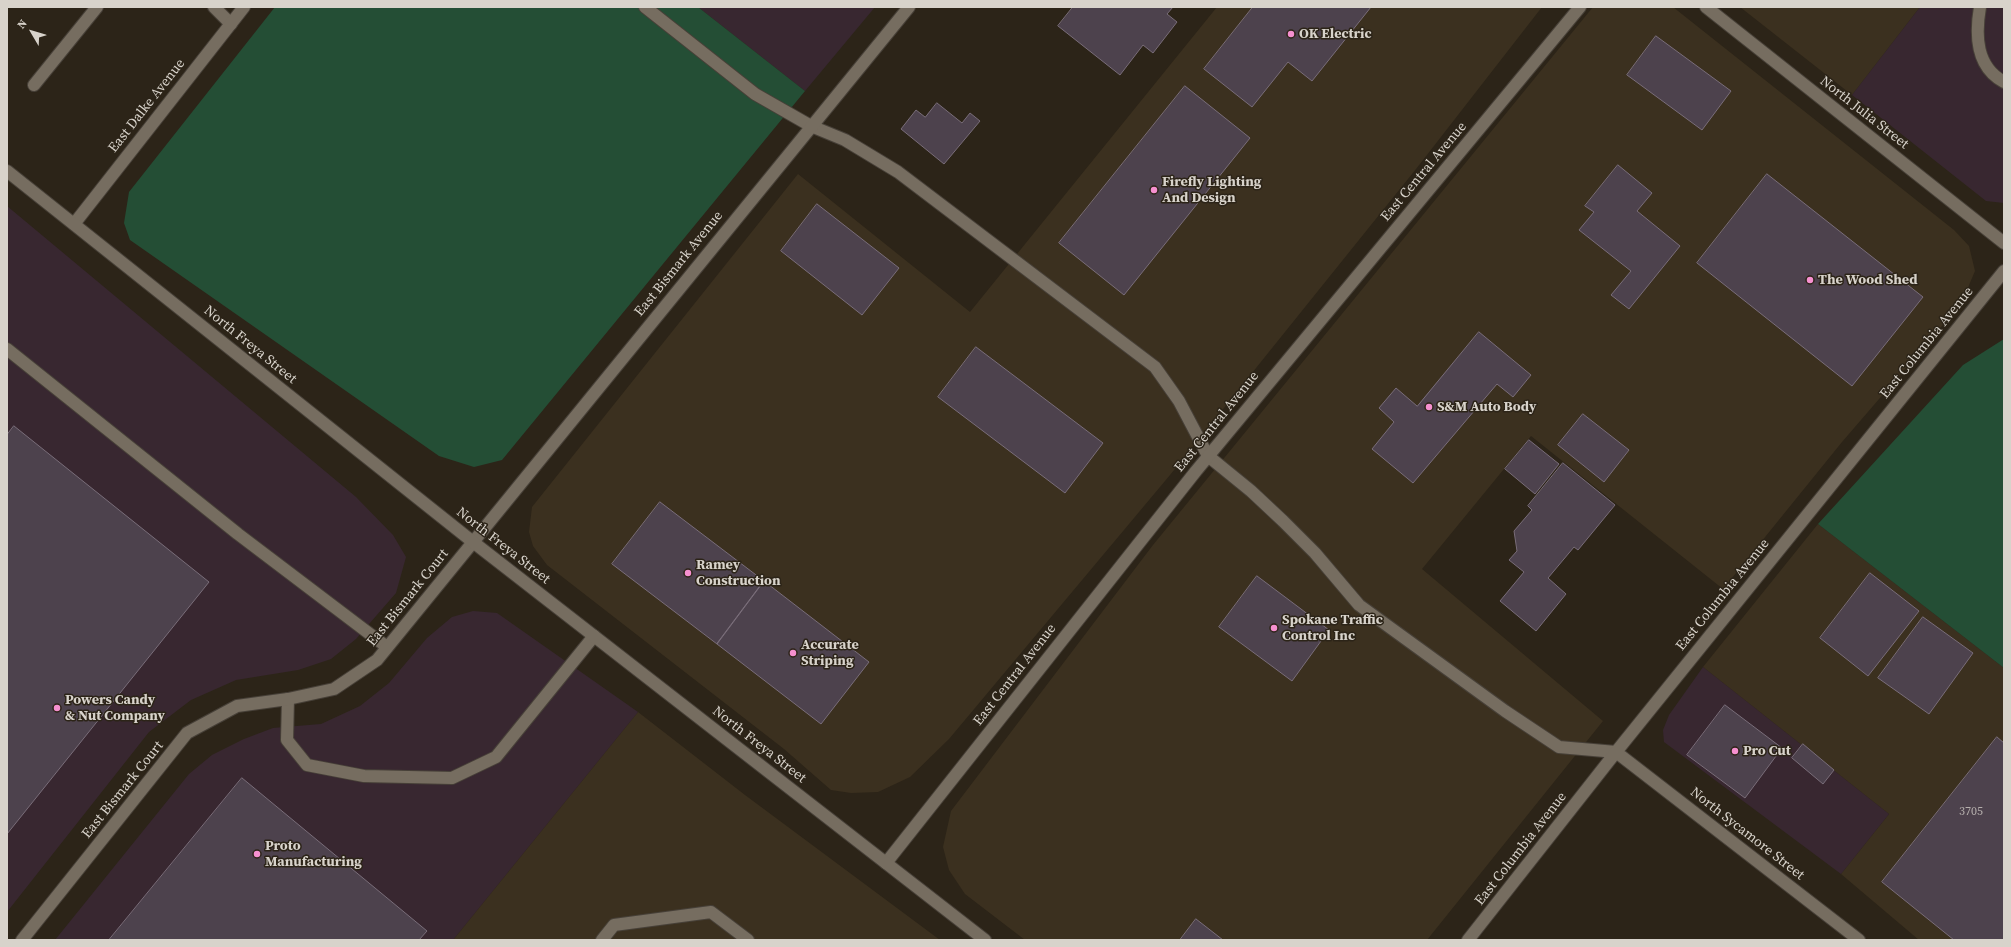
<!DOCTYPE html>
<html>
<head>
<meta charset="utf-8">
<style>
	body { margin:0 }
	#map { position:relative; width:2011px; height:947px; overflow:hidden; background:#2c2418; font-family:"Source Serif 4",serif }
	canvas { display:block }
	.frame { position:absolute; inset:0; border:8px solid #d8d3cb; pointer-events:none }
	.north { position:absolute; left:12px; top:12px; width:40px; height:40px; -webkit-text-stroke:3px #2c2418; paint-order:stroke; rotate:308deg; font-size:11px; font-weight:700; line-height:16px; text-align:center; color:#d8d3cb }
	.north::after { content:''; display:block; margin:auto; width:14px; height:18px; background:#d8d3cb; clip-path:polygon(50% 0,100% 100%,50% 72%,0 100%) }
</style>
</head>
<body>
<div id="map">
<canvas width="2011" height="947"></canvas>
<div class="frame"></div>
<div class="north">N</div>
</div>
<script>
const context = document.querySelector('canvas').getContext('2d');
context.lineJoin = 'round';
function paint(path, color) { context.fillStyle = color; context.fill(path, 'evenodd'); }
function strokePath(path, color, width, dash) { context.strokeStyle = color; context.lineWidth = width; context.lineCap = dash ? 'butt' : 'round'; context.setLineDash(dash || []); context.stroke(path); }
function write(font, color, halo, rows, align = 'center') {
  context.font = font + ' "Source Serif 4",serif'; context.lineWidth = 3; context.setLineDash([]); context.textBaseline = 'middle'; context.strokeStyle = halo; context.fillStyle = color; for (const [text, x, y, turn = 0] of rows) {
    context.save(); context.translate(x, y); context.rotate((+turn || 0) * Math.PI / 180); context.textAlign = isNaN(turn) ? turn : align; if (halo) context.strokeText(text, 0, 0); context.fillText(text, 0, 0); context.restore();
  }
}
const built = new Path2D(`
	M1217,7H1542L1416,169L1170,475L949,739L910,777L878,792L851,793L831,790L784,749L547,565L533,546L529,532L532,507L798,174L970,312Z
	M1593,7H1673L1954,230L1969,246L1975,271L1961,304L1842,442L1723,589L1531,436L1422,569L1603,721L1427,940H1025L965,894L949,870L943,847L951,811L1153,545Z
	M1740,7H1920L1852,95Z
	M1818,524L2004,668V940H1919L1841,874L1889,814L1703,667Z
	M638,712L745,795L940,940H453Z`);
const industrial = new Path2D(`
	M698,7H875L805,91Z
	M1920,7H2004V203L1986,201L1852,95Z
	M7,206L356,497L393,535L406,557L396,593L356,639L331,659L298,670L236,680L191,700L149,732L7,912Z
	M473,611L497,613L638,712L453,940H55L189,774L212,755L244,739L273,728L321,724L360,706L389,683L427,638L452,617Z
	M1703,667L1889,814L1841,874L1664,742L1663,730L1669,715Z`);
const green = new Path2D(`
	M275,7H698L805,91L502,460L474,467L439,456L130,240L124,223L129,192Z
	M2004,339V668L1818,524L1963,365Z`);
const building = new Path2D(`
	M1073,7H1173L1167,14L1177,22L1153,53L1143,45L1120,75L1058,26Z
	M1253,7H1371L1312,81L1288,62L1252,107L1204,69Z
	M1656,36L1731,91L1702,130L1627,75Z
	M1185,86L1250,138L1124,295L1059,243Z
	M937,103L962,123L970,113L980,121L944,164L901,129L916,110L925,117Z
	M1618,165L1652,193L1637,211L1680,246L1629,309L1611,295L1631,271L1579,230L1594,212L1585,206Z
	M1767,174L1923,297L1852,386L1697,263Z
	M817,204L899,268L862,315L781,251Z
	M1479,332L1531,375L1513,397L1497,384L1413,483L1372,449L1394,422L1379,408L1396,388L1417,406Z
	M976,347L1103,443L1065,493L938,397Z
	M1583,414L1629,450L1604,482L1558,445Z
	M14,426L209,582L7,834V435Z
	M1529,440L1559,464L1535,494L1505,469Z
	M1563,463L1615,505L1578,550L1574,547L1548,578L1566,594L1536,631L1500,601L1524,572L1509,560L1517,551L1514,531L1532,510L1528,506Z
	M660,502L764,581L717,644L612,564Z
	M1870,573L1919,611L1868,676L1820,638Z
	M1257,576L1329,630L1292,681L1219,627Z
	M764,581L869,662L821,724L717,644Z
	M1923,617L1973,653L1929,714L1878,678Z
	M1725,705L1782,748L1745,798L1687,755Z
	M1997,737L2004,743V940H1954L1882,882Z
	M1803,744L1834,770L1823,784L1792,758Z
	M242,778L427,931L419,940H109Z
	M1196,919L1223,940H1180Z`);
const lane = new Path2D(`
	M214,7L231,24
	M645,7L755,94L811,126L845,140L898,172L1155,367L1179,401L1208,456L1251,491L1283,521L1315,553L1359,605L1505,711L1559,747L1616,752
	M1980,7C1975,36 1976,67 2004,82
	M34,85L97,7
	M7,349L238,534L387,647
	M288,699L287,740L307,765L364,776L452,778L496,757L594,636
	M602,940L614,925L711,912L748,940`);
const street = new Path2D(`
	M1706,7L2004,243
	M74,224L244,7
	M1616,752L1859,940
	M886,863L1196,471L1580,7
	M22,940L187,733L237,706L288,699L334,689L377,660L909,7
	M1468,940L1616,752L2004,271`);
const secondary = new Path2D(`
	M7,171L473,542L985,940`);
const markers = [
	[1291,34,4,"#f690d0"],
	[1154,190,4,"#f690d0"],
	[1810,280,4,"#f690d0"],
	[1429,407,4,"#f690d0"],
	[688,573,4,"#f690d0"],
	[1274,628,4,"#f690d0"],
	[793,653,4,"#f690d0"],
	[57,708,4,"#f690d0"],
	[1735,751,4,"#f690d0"],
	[257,854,4,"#f690d0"]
];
const numberNames = [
	["3705",1971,812]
];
const poiNames = [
	["OK Electric",1299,34],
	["Firefly Lighting",1162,182],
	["And Design",1162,198],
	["The Wood Shed",1818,280],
	["S&M Auto Body",1437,407],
	["Ramey",696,565],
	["Construction",696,581],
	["Spokane Traffic",1282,620],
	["Control Inc",1282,636],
	["Accurate",801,645],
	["Striping",801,661],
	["Powers Candy",65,700],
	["& Nut Company",65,716],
	["Pro Cut",1743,751],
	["Proto",265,846],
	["Manufacturing",265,862]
];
const streetNames = [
	["East Dalke Avenue",147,106,-52],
	["North Julia Street",1864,113,38],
	["East Central Avenue",1424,172,-50],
	["East Bismark Avenue",679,264,-51],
	["East Columbia Avenue",1927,343,-51],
	["North Freya Street",250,345,39],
	["East Central Avenue",1217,422,-51],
	["North Freya Street",503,546,38],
	["East Columbia Avenue",1723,595,-51],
	["East Bismark Court",408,598,-51],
	["East Central Avenue",1015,675,-52],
	["North Freya Street",759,745,38],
	["East Bismark Court",123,790,-51],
	["North Sycamore Street",1747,834,38],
	["East Columbia Avenue",1521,849,-52]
];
paint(built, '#3b301f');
paint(industrial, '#382730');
paint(green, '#244e35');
paint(building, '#4d424d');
strokePath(building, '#796d79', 1);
strokePath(lane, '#474038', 14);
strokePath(street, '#474038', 14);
strokePath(secondary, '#474038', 14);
strokePath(lane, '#766d60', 12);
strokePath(street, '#766d60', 12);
strokePath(secondary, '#766d60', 12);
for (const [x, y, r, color] of markers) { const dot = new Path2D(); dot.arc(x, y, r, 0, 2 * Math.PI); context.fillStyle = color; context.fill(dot); strokePath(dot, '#2c2418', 1.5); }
write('12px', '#b5afac', null, numberNames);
write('bold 14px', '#d8d3cb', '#2c2418', poiNames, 'left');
write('14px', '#d8d3cb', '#2c2418', streetNames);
</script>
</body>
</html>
